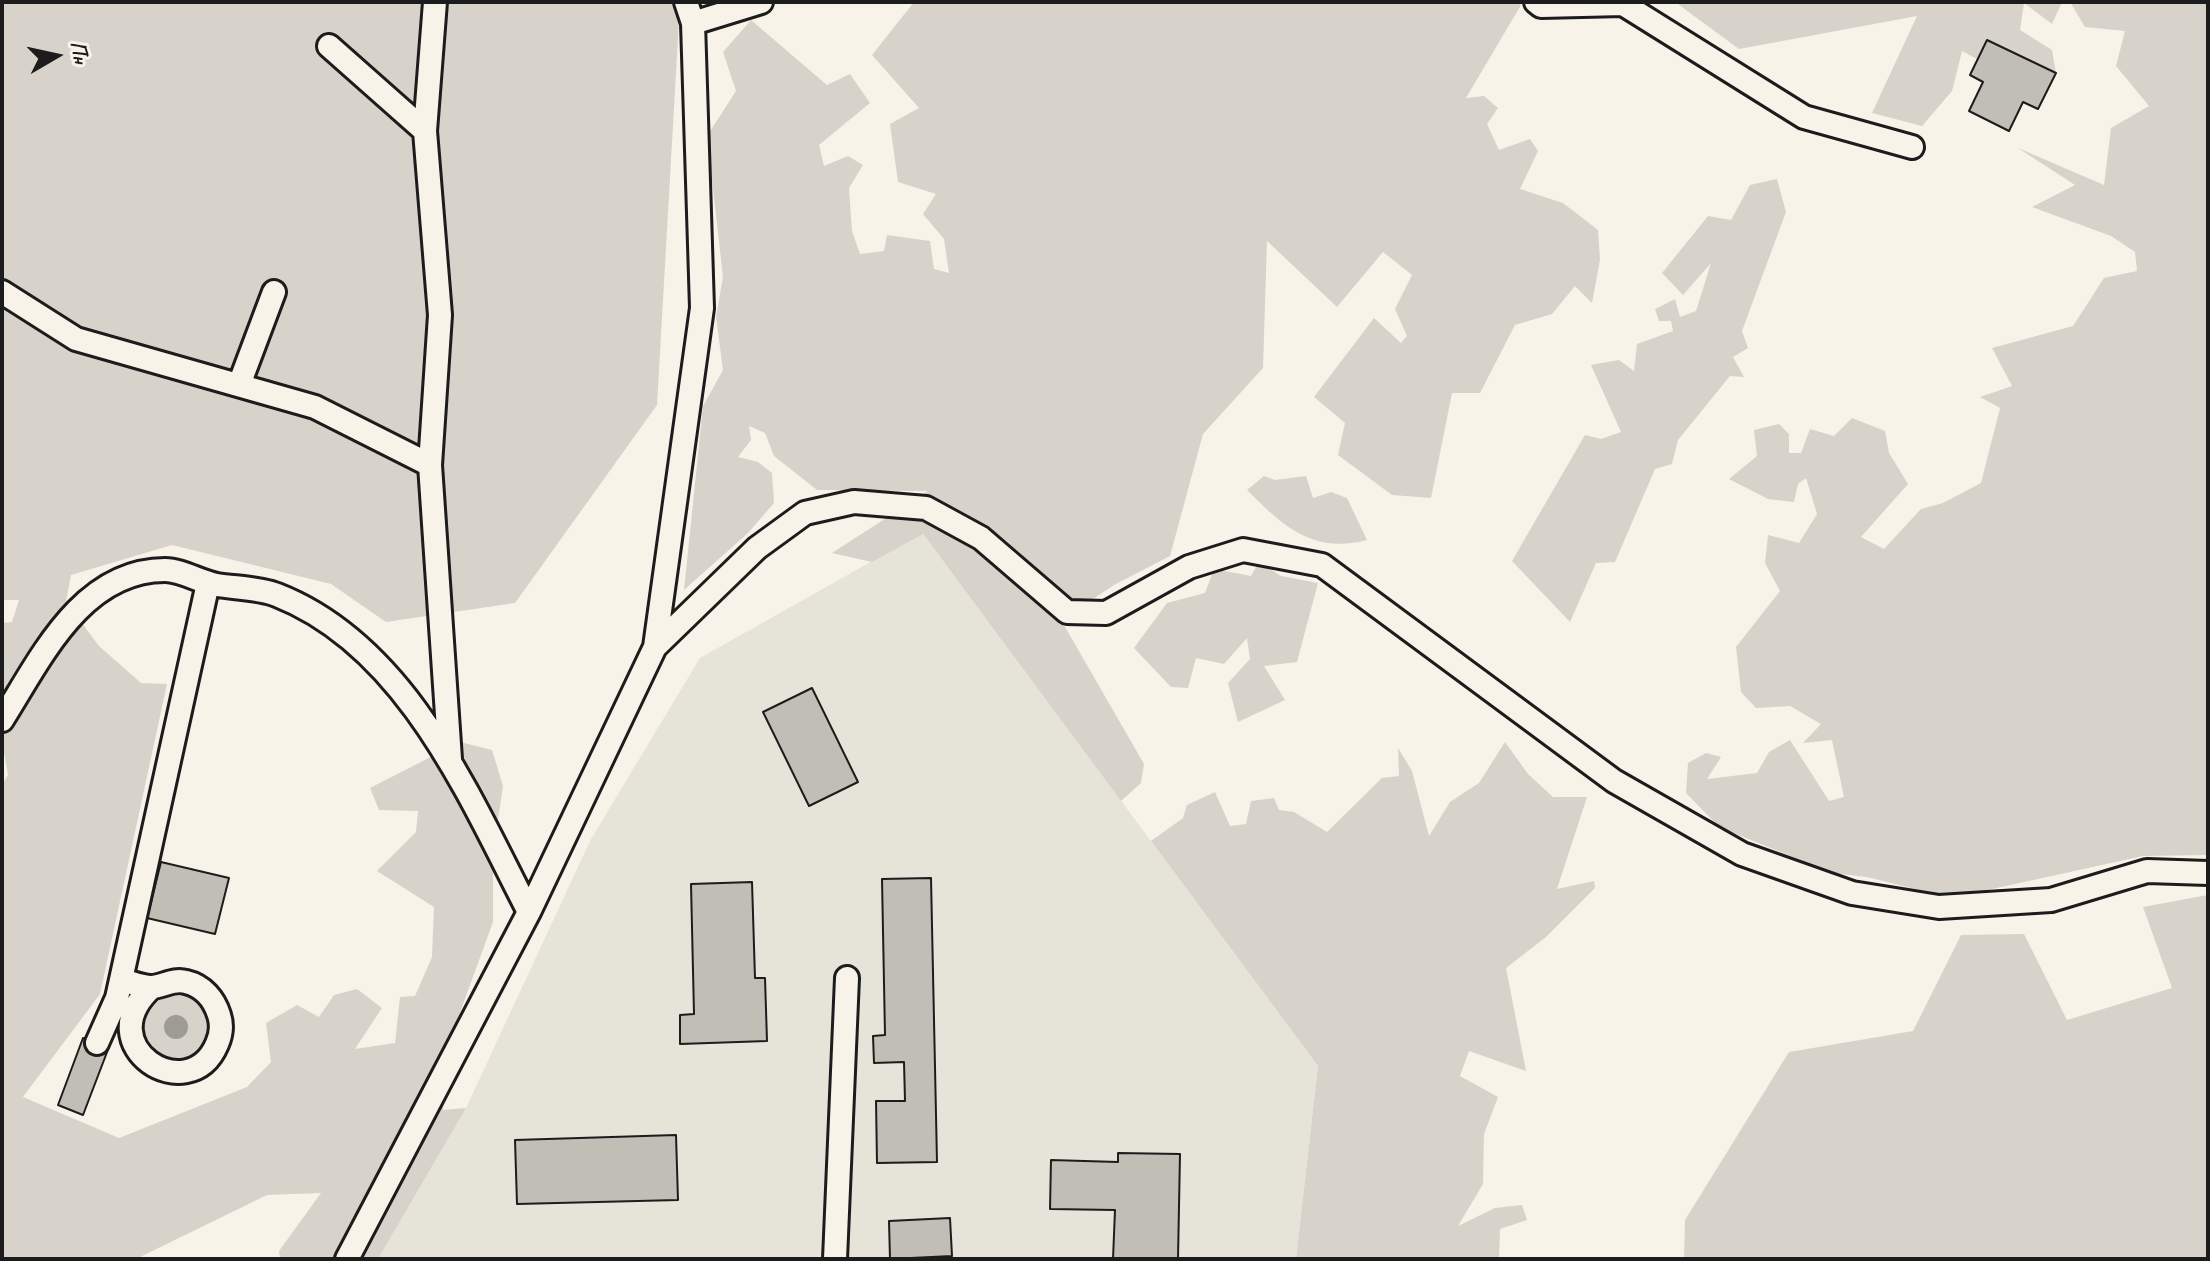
<!DOCTYPE html>
<html>
<head>
<meta charset="utf-8">
<style>
	body { margin:0 }
	#map { position:relative; width:2210px; height:1261px; overflow:hidden; background:#f7f3e8; font-family:Caveat,sans-serif }
	canvas { display:block }
	.frame { position:absolute; inset:0; border:4px solid #1c1c1c; pointer-events:none }
	.north { position:absolute; left:16px; top:16px; width:80px; height:80px; -webkit-text-stroke:6px #f7f3e8; paint-order:stroke; rotate:81deg; font-size:22px; font-weight:700; line-height:32px; text-align:center; color:#1c1c1c }
	.north::after { content:''; display:block; margin:auto; width:28px; height:36px; background:#1c1c1c; clip-path:polygon(50% 0,100% 100%,50% 72%,0 100%) }
</style>
</head>
<body>
<div id="map">
<canvas width="2210" height="1261"></canvas>
<div class="frame"></div>
<div class="north">Пн</div>
</div>
<script>
const context = document.querySelector('canvas').getContext('2d');
context.lineJoin = 'round';
function paint(path, color) { context.fillStyle = color; context.fill(path, 'evenodd'); }
function strokePath(path, color, width, dash) { context.strokeStyle = color; context.lineWidth = width; context.lineCap = dash ? 'butt' : 'round'; context.setLineDash(dash || []); context.stroke(path); }
const built = new Path2D(`
	M922,533L1318,1066L1296,1259H378L466,1108L590,841L700,658Z`);
const green = new Path2D(`
	M2,2H674L679,20L657,405L515,603L386,622L331,584L172,545L71,575L66,602L99,646L141,683L167,684L100,994L23,1097L119,1138L247,1087L271,1062L266,1023L297,1005L319,1017L334,995L357,989L382,1008L355,1049L395,1043L400,997L415,996L432,957L434,907L377,871L416,832L418,811L379,810L370,788L460,742L492,750L503,786L493,854V922L447,1048L443,1110L466,1108L378,1259H280L279,1251L321,1193L267,1195L136,1259H2V785L8,775L2,741V623L12,622L19,600H2Z
	M914,2H1516L1521,5L1466,98L1484,96L1498,108L1487,124L1499,150L1530,139L1538,151L1520,189L1563,203L1598,230L1600,260L1592,303L1575,286L1552,314L1515,325L1480,393H1452L1431,498L1392,495L1338,455L1345,423L1314,397L1374,318L1401,343L1407,336L1395,309L1412,275L1383,252L1337,307L1267,241L1263,368L1203,434L1170,556L1114,585L1061,620L1144,764L1141,783L1121,801L923,534L872,562L832,553L928,491L817,490L774,456L765,433L749,426L751,440L738,457L758,462L772,473L774,503L748,533L684,590L703,406L723,370L716,317L723,277L707,136L736,91L723,52L751,20L827,85L850,74L870,103L819,145L824,166L848,156L863,165L849,188L852,231L860,254L884,251L887,235L930,241L934,269L949,273L944,239L923,214L936,194L898,182L890,124L919,108L872,55Z
	M1675,2H2062L2052,24L2024,3L2020,30L2052,50L2056,73L1987,40L1977,59L1962,51L1952,91L1922,126L1872,113L1917,16L1739,49Z
	M2070,2H2208V855L2143,856L1951,898L1867,877L1832,873L1719,827L1686,793L1688,763L1706,753L1721,757L1707,779L1757,773L1769,752L1790,740L1829,801L1844,797L1832,740L1803,743L1821,724L1790,706L1756,708L1741,692L1736,647L1780,591L1765,563L1768,535L1799,543L1817,514L1806,478L1798,484L1794,502L1768,499L1729,479L1757,456L1754,430L1779,424L1789,434V453H1801L1810,429L1834,436L1852,418L1885,431L1889,453L1908,484L1861,537L1884,549L1921,509L1943,503L1981,483L2000,408L1980,397L2012,386L1992,348L2073,326L2104,278L2137,271L2135,252L2111,236L2032,207L2075,185L2018,148L2104,185L2111,128L2149,106L2116,66L2125,31L2085,27Z
	M1777,179L1786,212L1742,331L1748,348L1733,357L1744,377L1730,376L1678,440L1672,464L1655,469L1615,562L1596,563L1570,622L1512,561L1585,435L1601,439L1621,432L1591,365L1619,360L1634,371L1637,344L1673,331L1671,321H1659L1655,309L1675,299L1680,317L1696,311L1711,263L1683,295L1662,273L1708,216L1731,220L1750,185Z
	M1264,476L1275,480L1306,476L1313,498L1331,492L1347,498L1367,540C1313,554 1284,527 1247,490Z
	M1259,562L1281,576L1318,583L1297,662L1264,666L1285,700L1238,722L1228,683L1250,659L1247,638L1224,664L1196,658L1188,688L1171,687L1134,648L1167,603L1205,593L1214,569L1251,576Z
	M1505,742L1528,774L1553,797H1587L1557,889L1594,881L1595,888L1546,937L1506,968L1526,1071L1469,1051L1460,1076L1498,1097L1484,1134L1483,1184L1458,1226L1495,1208L1522,1205L1527,1220L1500,1229L1499,1259H1296L1318,1066L1151,841L1183,818L1187,805L1215,792L1230,826L1246,824L1251,801L1274,798L1279,810L1294,812L1327,832L1382,778L1399,776L1398,748L1412,771L1429,836L1450,802L1479,783Z
	M2208,895V1259H1684L1685,1220L1789,1052L1913,1031L1961,935L2024,934L2067,1020L2172,988L2143,907Z
	M143 1027a33 33 0 1 1 66 0a33 33 0 1 1-66 0Z`);
const building = new Path2D(`
	M1987,40L2056,73L2038,109L2023,102L2009,131L1969,111L1983,82L1970,75Z
	M812,688L858,782L809,806L763,712Z
	M161,862L229,878L215,934L147,918Z
	M931,878L937,1162L877,1163L876,1101H905L904,1062L874,1063L873,1036L885,1035L882,879Z
	M752,882L755,978H765L767,1041L680,1044V1015L694,1014L691,884Z
	M83,1038L109,1047L83,1115L58,1105Z
	M676,1135L678,1200L517,1204L515,1140Z
	M1118,1153L1180,1154L1178,1259H1113L1115,1210L1050,1209L1051,1160L1118,1162Z
	M950,1218L952,1256L890,1259L889,1221Z`);
const lane = new Path2D(`
	M435,2L425,131L440,315L430,465L450,759
	M1536,2L1541,6L1623,4L1804,117L1912,147
	M693,23L761,2
	M329,46L425,131
	M2,292L76,339L315,407L430,465
	M239,385L274,292
	M655,647L757,548L805,513L854,502L926,508L981,538L1067,612L1106,613L1189,567L1243,550L1322,565L1614,781L1742,854L1852,893L1939,907L2051,900L2147,871L2208,873
	M2,720C40,660 81,570 165,570C182,570 200,582 217,585C236,588 260,588 277,595C407,646 470,798 529,912
	M121,980C130,982 142,987 151,987C163,987 173,978 186,982C203,986 214,999 219,1015C222,1024 221,1035 217,1044C189,1110 87,1046 152,987
	M97,1043L117,998L208,583
	M347,1259L529,912L655,647L702,308L693,23L686,2
	M835,1259L847,978`);
const trees = [
	[176,1027]
];
paint(built, '#e6e3d9');
paint(green, '#d7d3cb');
paint(building, '#c0beb5');
strokePath(building, '#1c1c1c', 2);
strokePath(lane, '#1c1c1c', 28);
strokePath(lane, '#f7f3e8', 22);
context.fillStyle = '#9d9b95';
for (const [x, y] of trees) { context.beginPath(); context.arc(x, y, 12, 0, 2 * Math.PI); context.fill(); }
</script>
</body>
</html>
